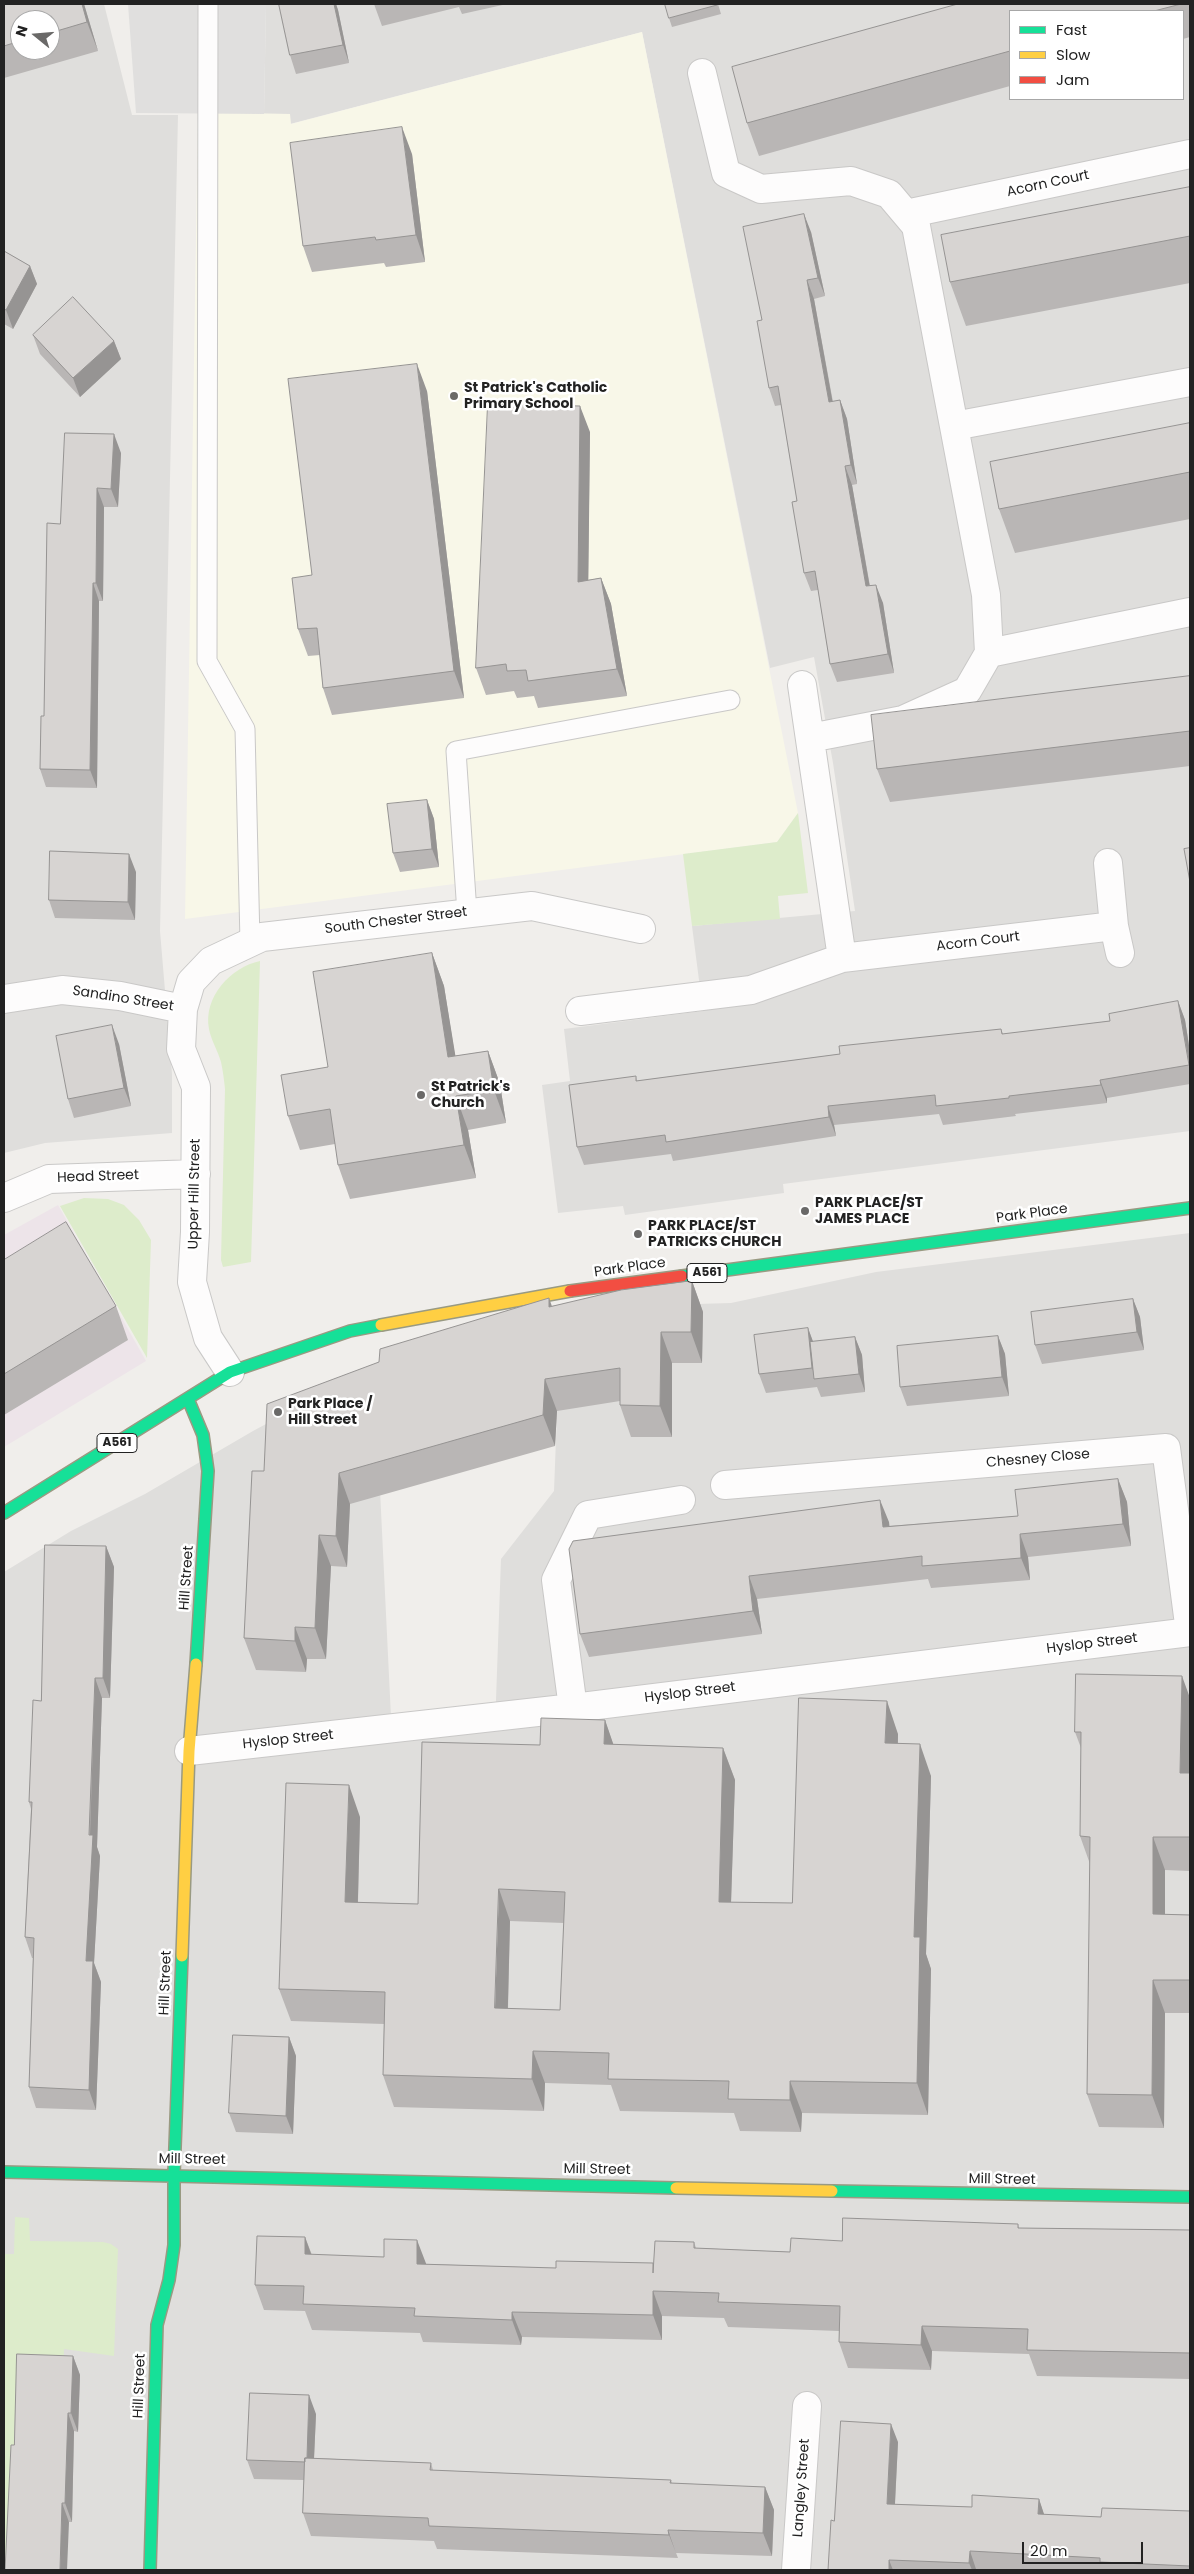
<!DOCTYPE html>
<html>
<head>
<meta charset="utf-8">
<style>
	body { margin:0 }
	#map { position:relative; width:1194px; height:2574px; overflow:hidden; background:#f0eeeb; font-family:Poppins,sans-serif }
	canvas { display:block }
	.frame { position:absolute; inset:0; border:5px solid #222; pointer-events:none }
	.legend { position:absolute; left:1009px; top:10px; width:175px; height:90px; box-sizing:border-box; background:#fff; border:1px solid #a7a7a7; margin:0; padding:6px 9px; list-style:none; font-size:15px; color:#222 }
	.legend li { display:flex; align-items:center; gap:10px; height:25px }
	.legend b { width:25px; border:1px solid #a7a7a7 }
	.north { position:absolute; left:10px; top:10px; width:50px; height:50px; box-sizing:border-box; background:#fff; border:1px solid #a7a7a7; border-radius:50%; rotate:287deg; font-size:14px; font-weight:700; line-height:20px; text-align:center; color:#222 }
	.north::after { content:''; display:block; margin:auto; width:18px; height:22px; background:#6a6968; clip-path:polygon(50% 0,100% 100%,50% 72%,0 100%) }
	.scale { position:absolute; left:1022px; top:2542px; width:121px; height:22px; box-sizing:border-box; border:2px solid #222; border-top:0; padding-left:6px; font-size:15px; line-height:18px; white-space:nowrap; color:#222; -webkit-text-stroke:4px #fff; paint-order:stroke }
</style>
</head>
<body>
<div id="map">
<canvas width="1194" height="2574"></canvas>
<div class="frame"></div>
<ul class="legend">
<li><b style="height:6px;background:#16e098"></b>Fast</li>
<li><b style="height:6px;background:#ffcf43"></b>Slow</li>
<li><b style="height:6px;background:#f24e42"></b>Jam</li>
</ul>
<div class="north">N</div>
<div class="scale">20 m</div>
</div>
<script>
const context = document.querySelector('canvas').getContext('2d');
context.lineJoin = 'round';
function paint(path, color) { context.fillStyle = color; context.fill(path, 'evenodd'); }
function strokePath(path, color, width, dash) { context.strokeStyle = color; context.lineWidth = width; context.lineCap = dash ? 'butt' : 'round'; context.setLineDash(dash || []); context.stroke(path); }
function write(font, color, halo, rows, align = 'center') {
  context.font = font + ' Poppins,sans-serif'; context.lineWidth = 5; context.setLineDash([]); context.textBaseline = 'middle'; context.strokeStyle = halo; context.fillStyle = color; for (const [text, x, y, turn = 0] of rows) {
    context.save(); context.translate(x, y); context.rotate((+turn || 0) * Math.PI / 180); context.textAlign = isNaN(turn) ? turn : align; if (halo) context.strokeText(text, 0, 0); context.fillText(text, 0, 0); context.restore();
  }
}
const residential = new Path2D(`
	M4,4H104L132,115H178L160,931L172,1074V1133L45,1143L4,1153ZM20,20H50V50H20Z
	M266,4H1190V1131L783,1184L784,1193L625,1215L623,1206L558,1213L542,1085L570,1081L564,1029L703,1011L692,926L855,911L833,763L814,657L770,668L642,32L290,124V114H264ZM1010,11H1183V99H1010Z
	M1190,1233V2570H4V1572L71,1531L145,1494L253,1431L374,1366L392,1738L495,1728L501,1559L554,1491L561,1308L731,1303L876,1272Z`);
const industrial = new Path2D(`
	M58,1205L146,1361L4,1447V1235Z`);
const education = new Path2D(`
	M642,32L798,813L777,842L185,919L198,112L290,114L291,124Z`);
const grass = new Path2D(`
	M798,813L808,893L778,896L780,919L692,926L683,854L777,842Z
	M260,961L251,1262L223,1267L221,1260L225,1089C224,1080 223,1071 221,1062C218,1051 211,1040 209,1029C203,997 231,967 260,961Z
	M84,1198L108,1199L124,1205L139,1220L151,1240L147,1358L60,1206Z
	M15,2217L29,2218L30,2241L103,2242L111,2244L118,2249L114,2356L64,2349L63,2374L12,2570H4V2254H14Z`);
const parking = new Path2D(`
	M128,4H266L264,114L136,113Z`);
const lane = new Path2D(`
	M208,4L207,661L245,729L250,942
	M467,913L456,751L730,700`);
const street = new Path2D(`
	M702,73L726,173L761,189L851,181L889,194L916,226L986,595L989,653L967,691L903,720L810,738
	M906,214L1190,154
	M954,426L1190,382
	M989,653L1190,612
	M802,685L842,958
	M1108,863L1114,926L1120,953
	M4,999L62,990L120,996L183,1009
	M580,1011L751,990L842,958L1114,926
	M4,1198L49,1179L196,1174
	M230,1372L208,1338L192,1282L195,1232L196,1087L181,1049L183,1009L191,982L211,961L262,937L532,906L641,929
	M725,1485L1166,1448L1190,1632
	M573,1708L556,1580L588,1515L681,1500
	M189,1751L573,1708L1190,1632
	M796,2570L807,2406`);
const fast = new Path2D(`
	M682,1276L1190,1208
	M188,1399L203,1435L208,1471L196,1664
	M4,1513L230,1372L350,1331L381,1325
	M4,2172L676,2188
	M832,2191L1190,2197
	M150,2570L157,2325L169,2280L174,2245V2174L182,1956`);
const slow = new Path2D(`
	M381,1325L570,1291
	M182,1956L189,1751L196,1664
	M676,2188L832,2191`);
const jam = new Path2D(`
	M570,1291L682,1276`);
const wall = new Path2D(`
	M4,4H84L98,51L4,78ZM20,20H50V50H20Z
	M279,4H336L338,10L349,63L296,74L290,55Z
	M374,4H507L462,14L459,7L382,26Z
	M718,4L721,14L672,27L669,18Z
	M958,4H1190V37L1183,39V11H1010V86L759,156L747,123Z
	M412,154L425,262L386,267L384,263L312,272L303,246Z
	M1190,187V283L966,326L950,282Z
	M811,232L825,296L814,299L833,402L840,400L847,419L857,484L852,485L870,586L883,603L894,673L837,682L830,664L818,590L811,591L804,573L797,501L781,405L775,406L769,388Z
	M4,251L30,266L37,284L13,329L4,324Z
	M33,335L114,341L121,359L80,397L40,354Z
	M427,391L464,698L332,715L323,688L320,655L308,656L298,629L312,575Z
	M1190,423V519L1015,553L999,509Z
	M590,432L588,580L601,578L611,604L627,696L538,708L534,696L517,698L514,691L486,695L476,668Z
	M121,453L118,507H104L103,601H99L97,788L46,787L40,769L60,524Z
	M1190,676V766L890,802L877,769Z
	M427,800L434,819L439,867L400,872L393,853Z
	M136,872L135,920L55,918L49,900Z
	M432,953L444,986L455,1056L488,1051L500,1084L506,1123L468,1130L476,1178L350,1199L338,1165L335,1144L300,1150L288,1116L328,1067Z
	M1178,1001L1185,1020L1190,1052V1084L1107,1098V1103L1015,1114L1016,1116L943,1125L939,1114L834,1125L836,1136L673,1161L671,1154L584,1165L577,1147L636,1076L637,1081L840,1054L1001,1029L1003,1034L1110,1021Z
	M119,1044L131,1106L74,1118L68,1099Z
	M4,1260L116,1306L128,1340L4,1415Z
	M692,1281L703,1312L702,1363H672V1437H631L620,1405V1401L557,1411L555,1446L350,1504L347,1567L331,1566L326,1659H307L306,1672L256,1670L244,1638L264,1471L552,1306Z
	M1133,1299L1140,1317L1144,1350L1042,1364L1035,1345Z
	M808,1328L813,1342L855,1337L862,1355L865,1392L821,1397L817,1387L766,1393L759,1374Z
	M998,1336L1005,1354L1009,1396L907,1406L900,1387Z
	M1118,1479L1127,1502L1131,1546L1028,1557L1030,1580L931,1588L928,1579L757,1599L762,1634L589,1657L580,1634L889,1522V1526L1018,1516Z
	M106,1546L114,1567L110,1698H102L97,1847L100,1856L94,1963L101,1982L96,2110L36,2108L29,2087L33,1958H32L25,1937L31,1809L29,1802L41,1701Z
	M1190,1698V1871L1165,1870V1914L1190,1915V2013H1165L1164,2128L1099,2127L1087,2094L1090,1864L1080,1836L1081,1748L1075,1732Z
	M605,1720L613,1744L723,1748L735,1780L731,1902L792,1903L898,1734V1743L931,1776L926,1954L931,1969L928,2115L802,2113L801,2132L740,2131L734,2113L620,2111L611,2085L545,2083L544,2111L394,2107L383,2075L384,2024L291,2021L279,1989L360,1817L358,1902L418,1904L540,1745ZM510,1921L564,1923L560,2010L508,2009Z
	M289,2037L296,2056L293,2134L236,2132L229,2113Z
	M1018,2224L1019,2228L1190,2230V2379L1037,2376L1029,2354L932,2351L931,2370L848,2368L839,2342V2331L728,2327L724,2318L662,2316V2340L522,2337L521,2345L423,2342L420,2333L312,2330L305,2311L264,2310L255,2285L305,2237L312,2255L426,2264L556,2268L653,2263L694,2242L696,2248L790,2252L842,2241Z
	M73,2356L80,2375L78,2432L74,2431L72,2522H69L14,2445Z
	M316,2414L314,2458L431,2463L433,2470L671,2480L672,2483L765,2487L774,2510L772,2556L676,2553L678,2558L437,2549L434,2541L311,2536L303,2513L304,2480L254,2479L247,2460Z
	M898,2442L895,2504L972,2507L1039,2499L1044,2515L1101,2517L1190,2511V2570H1003L976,2569V2570H828L834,2521Z`);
const shadedWall = new Path2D(`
	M82,4H84L98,51L87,22Z
	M334,4H336L338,10L349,63L343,45Z
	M402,127L412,154L425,262L416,235Z
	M804,214L811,232L825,296L818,278Z
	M30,266L37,284L13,329L6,310Z
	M807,280L814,299L836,421L829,402Z
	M114,341L121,359L80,397L73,378Z
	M417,364L427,391L464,698L454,671Z
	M840,400L847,419L857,484L851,465Z
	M580,406L590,432L588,609L578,582Z
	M114,434L121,453L118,507L111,489Z
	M845,466L852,485L873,605L866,586Z
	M97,488L104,507L103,601L96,583Z
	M601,578L611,604L627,696L617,669Z
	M93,583L99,601L97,788L90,770Z
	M876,585L883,603L894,673L888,654Z
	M427,800L434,819L439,867L432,849Z
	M129,854L136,872L135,920L128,902Z
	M432,953L444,986L461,1090L448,1057Z
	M1178,1001L1185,1020L1190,1052V1068Z
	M112,1025L119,1044L131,1106L124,1088Z
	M488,1051L500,1084L506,1123L494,1090Z
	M1100,1080L1107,1098V1103L1101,1085Z
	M456,1096L468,1130L476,1178L464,1145Z
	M828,1106L834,1125L836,1136L829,1117Z
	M692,1281L703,1312L702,1363L691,1332Z
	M549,1298L560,1329L549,1307Z
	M1133,1299L1140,1317L1144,1350L1137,1332Z
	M808,1328L815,1347L816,1378L812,1368Z
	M661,1332L672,1363V1437L660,1406Z
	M998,1336L1005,1354L1009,1396L1002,1377Z
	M855,1337L862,1355L865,1392L859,1374Z
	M545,1379L557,1411L555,1446L543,1415Z
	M339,1473L350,1504L347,1567L336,1536Z
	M1118,1479L1127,1502L1131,1546L1123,1524Z
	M880,1500L889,1522L892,1549L883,1527Z
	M1020,1534L1028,1557L1030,1580L1021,1558Z
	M319,1535L331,1566L326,1659L315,1628Z
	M106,1546L114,1567L110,1698L103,1678Z
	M749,1576L757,1599L762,1634L753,1611Z
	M295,1627L307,1659L306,1672L295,1641Z
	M1182,1676L1190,1698V1801L1180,1773Z
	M95,1678L102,1698L97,1847L100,1856L94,1963L101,1982L96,2110L89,2090L86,1961Z
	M887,1701L898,1734L897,1775L885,1743Z
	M605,1720L616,1752L604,1744Z
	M920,1744L931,1776L926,1954L931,1969L928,2115L917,2083L914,1937Z
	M723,1748L735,1780L730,1934L719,1902Z
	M349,1785L360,1817L357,1934L345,1902Z
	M1153,1837L1165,1870V1948L1153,1914Z
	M499,1889L510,1921L507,2040L495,2008Z
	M1153,1980L1165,2013L1164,2128L1152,2095Z
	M289,2037L296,2056L293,2134L286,2116Z
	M533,2051L545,2083L544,2111L532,2079Z
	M790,2081L802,2113L801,2132L790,2100Z
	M305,2237L314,2262L305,2254Z
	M417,2240L427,2266L417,2264Z
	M653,2291L662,2316V2340L653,2315Z
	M512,2312L522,2337L521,2345L512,2320Z
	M922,2326L932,2351L931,2370L921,2345Z
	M73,2356L80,2375L78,2432L71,2413Z
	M309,2395L316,2414L313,2481L307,2462Z
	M68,2413L74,2431L72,2522L65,2503Z
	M891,2424L898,2442L894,2522L887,2504Z
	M765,2487L774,2510L772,2556L763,2533Z
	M1039,2499L1045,2517L1038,2514Z
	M62,2503L69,2522L67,2570H60Z
	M668,2530L676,2553L678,2558L669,2535Z
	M970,2551L976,2569V2570H972L969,2563Z
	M889,2560L893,2570H889Z`);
const building = new Path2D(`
	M4,4H82L87,22L50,33V20H20V41L4,46Z
	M279,4H334L343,45L290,55Z
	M665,4H717V5L669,18Z
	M958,4H1181L1154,11H1010V51L747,123L732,67Z
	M402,127L416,235L376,240L375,237L303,246L290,143Z
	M1190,187V236L950,282L941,235Z
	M804,214L818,278L807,280L829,402L840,400L851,465L845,466L866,586L876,585L888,654L830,664L815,571L804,573L792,502L797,501L778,386L769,388L757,321L762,320L743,227Z
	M4,251L30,266L6,310L4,309Z
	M73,297L114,341L73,378L33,335Z
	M417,364L454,671L323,688L317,628L298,629L292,578L312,575L288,379Z
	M488,404L580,406L578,582L601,578L617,669L528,681L526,670L507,671L506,664L476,668Z
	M1190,423V472L999,509L990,462Z
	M65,433L114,434L111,489L97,488L96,583H93L90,770L40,769L41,716H44L47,523L60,524Z
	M1190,676V731L877,769L871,715Z
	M427,800L432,849L393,853L387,804Z
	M1190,848V882L1184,849Z
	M50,851L129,854L128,902L49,900Z
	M432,953L448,1057L488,1051L494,1090L456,1096L464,1145L338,1165L330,1109L288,1116L281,1075L328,1067L313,972Z
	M1178,1001L1189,1065L1100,1080L1101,1085L1009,1096V1098L936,1106L935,1095L828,1106L829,1117L666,1142L665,1135L577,1147L569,1085L636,1076V1081L840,1054L839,1046L1001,1029L1002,1034L1110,1021L1109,1014Z
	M112,1025L124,1088L68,1099L56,1036Z
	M66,1222L116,1306L4,1374V1260Z
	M692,1281L691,1332H661L660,1406L620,1405V1368L545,1379L543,1415L339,1473L336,1536L319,1535L315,1628L295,1627V1641L244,1638L252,1471H264L267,1404L379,1362L380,1349L549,1298V1307L621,1290Z
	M1133,1299L1137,1332L1035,1345L1031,1312Z
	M808,1328L812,1368L759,1374L754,1335Z
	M998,1336L1002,1377L900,1387L897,1346Z
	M855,1337L859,1374L814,1379L810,1342Z
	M1118,1479L1123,1524L1020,1534L1021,1558L922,1566V1556L749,1576L753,1611L580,1634L569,1549L573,1541L880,1500L883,1527L1018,1516L1015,1490Z
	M45,1545L106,1546L103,1678H95L89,1835H93L86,1961H93L89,2090L29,2087L34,1938L25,1937L32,1802H29L33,1700L41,1701Z
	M1076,1674L1182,1676L1180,1773H1190V1837H1153V1914L1190,1915V1980H1153L1152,2095L1087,2094L1090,1837L1080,1836L1081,1732H1075Z
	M799,1698L887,1701L885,1743L920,1744L914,1937H920L917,2083L790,2081V2100L728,2099L729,2081L608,2079L609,2053L533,2051L532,2079L383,2075L385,1992L279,1989L286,1783L349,1785L345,1902L418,1904L422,1742L540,1745L541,1718L605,1720L604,1744L723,1748L719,1902L792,1903ZM499,1889L565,1892L560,2010L495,2008Z
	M233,2035L289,2037L286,2116L229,2113Z
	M843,2218L1018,2224V2228L1190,2230V2353L1027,2350L1028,2329L922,2326L921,2345L839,2342L840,2306L718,2302L719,2293L653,2291V2315L512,2312V2320L414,2316L415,2308L303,2304L304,2286L255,2285L257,2236L305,2237V2254L384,2257V2239L417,2240V2264L556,2268V2261L653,2263V2273L655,2241L694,2242V2248L790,2252L791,2238L842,2241Z
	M17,2354L73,2356L71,2413H68L65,2503H62L60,2570H5L11,2445H14Z
	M250,2393L309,2395L307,2458H305V2462L247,2460Z
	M841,2421L891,2424L887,2504L972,2507V2495L1039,2499L1038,2514L1101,2517L1102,2508L1190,2511V2566L1100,2562V2558L970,2551L969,2563L889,2560V2570H828L831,2520L834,2521Z
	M305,2458L431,2463L430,2470L671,2480L670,2483L765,2487L763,2533L668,2530L669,2535L429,2526L428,2518L303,2513Z`);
const markers = [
	[454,396,5,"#6a6968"],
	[421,1095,5,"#6a6968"],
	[805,1211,5,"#6a6968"],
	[638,1234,5,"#6a6968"],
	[278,1412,5,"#6a6968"]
];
const shields = [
	[707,1273,40],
	[117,1443,40]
];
const shieldNames = [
	["A561",707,1273],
	["A561",117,1443]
];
const streetNames = [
	["Acorn Court",1048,184,-12],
	["South Chester Street",396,921,-7],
	["Acorn Court",978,942,-7],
	["Sandino Street",123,999,9],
	["Head Street",98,1177,-2],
	["Upper Hill Street",195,1194,-89],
	["Park Place",1032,1214,-8],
	["Park Place",630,1268,-8],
	["Chesney Close",1038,1459,-5],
	["Hill Street",187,1578,-86],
	["Hyslop Street",1092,1644,-7],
	["Hyslop Street",690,1693,-7],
	["Hyslop Street",288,1740,-6],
	["Hill Street",166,1983,-88],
	["Mill Street",192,2160,1],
	["Mill Street",597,2170,1],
	["Mill Street",1002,2180,1],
	["Hill Street",140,2386,-88],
	["Langley Street",802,2488,-86]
];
const poiNames = [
	["St Patrick's Catholic",464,388],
	["Primary School",464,404],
	["St Patrick's",431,1087],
	["Church",431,1103],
	["PARK PLACE/ST",815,1203],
	["JAMES PLACE",815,1219],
	["PARK PLACE/ST",648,1226],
	["PATRICKS CHURCH",648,1242],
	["Park Place /",288,1404],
	["Hill Street",288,1420]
];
paint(residential, '#dfdedc');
paint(industrial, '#ede4e9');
paint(education, '#f8f7e8');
paint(grass, '#ddeccb');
paint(parking, '#e0dfde');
strokePath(lane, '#c9c8c7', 21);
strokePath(street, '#c9c8c7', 30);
strokePath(fast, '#999a82', 14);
strokePath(slow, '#999a82', 14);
strokePath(jam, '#999a82', 14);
strokePath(lane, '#fdfcfc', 19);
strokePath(street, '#fdfcfc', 28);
strokePath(fast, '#16e098', 11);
strokePath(slow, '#ffcf43', 11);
strokePath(jam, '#f24e42', 11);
paint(wall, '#b9b6b5');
paint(shadedWall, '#969493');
paint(building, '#d7d4d2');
strokePath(building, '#969493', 1);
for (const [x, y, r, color] of markers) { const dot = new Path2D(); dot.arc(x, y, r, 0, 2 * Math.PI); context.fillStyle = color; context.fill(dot); strokePath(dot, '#fff', 2); }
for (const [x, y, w] of shields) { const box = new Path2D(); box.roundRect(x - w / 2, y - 9.5, w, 19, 4); context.fillStyle = '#fff'; context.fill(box); strokePath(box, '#222', 1); }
write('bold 12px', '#222', null, shieldNames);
write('14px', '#222', '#fff', streetNames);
write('bold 14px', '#222', '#fff', poiNames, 'left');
</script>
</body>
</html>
